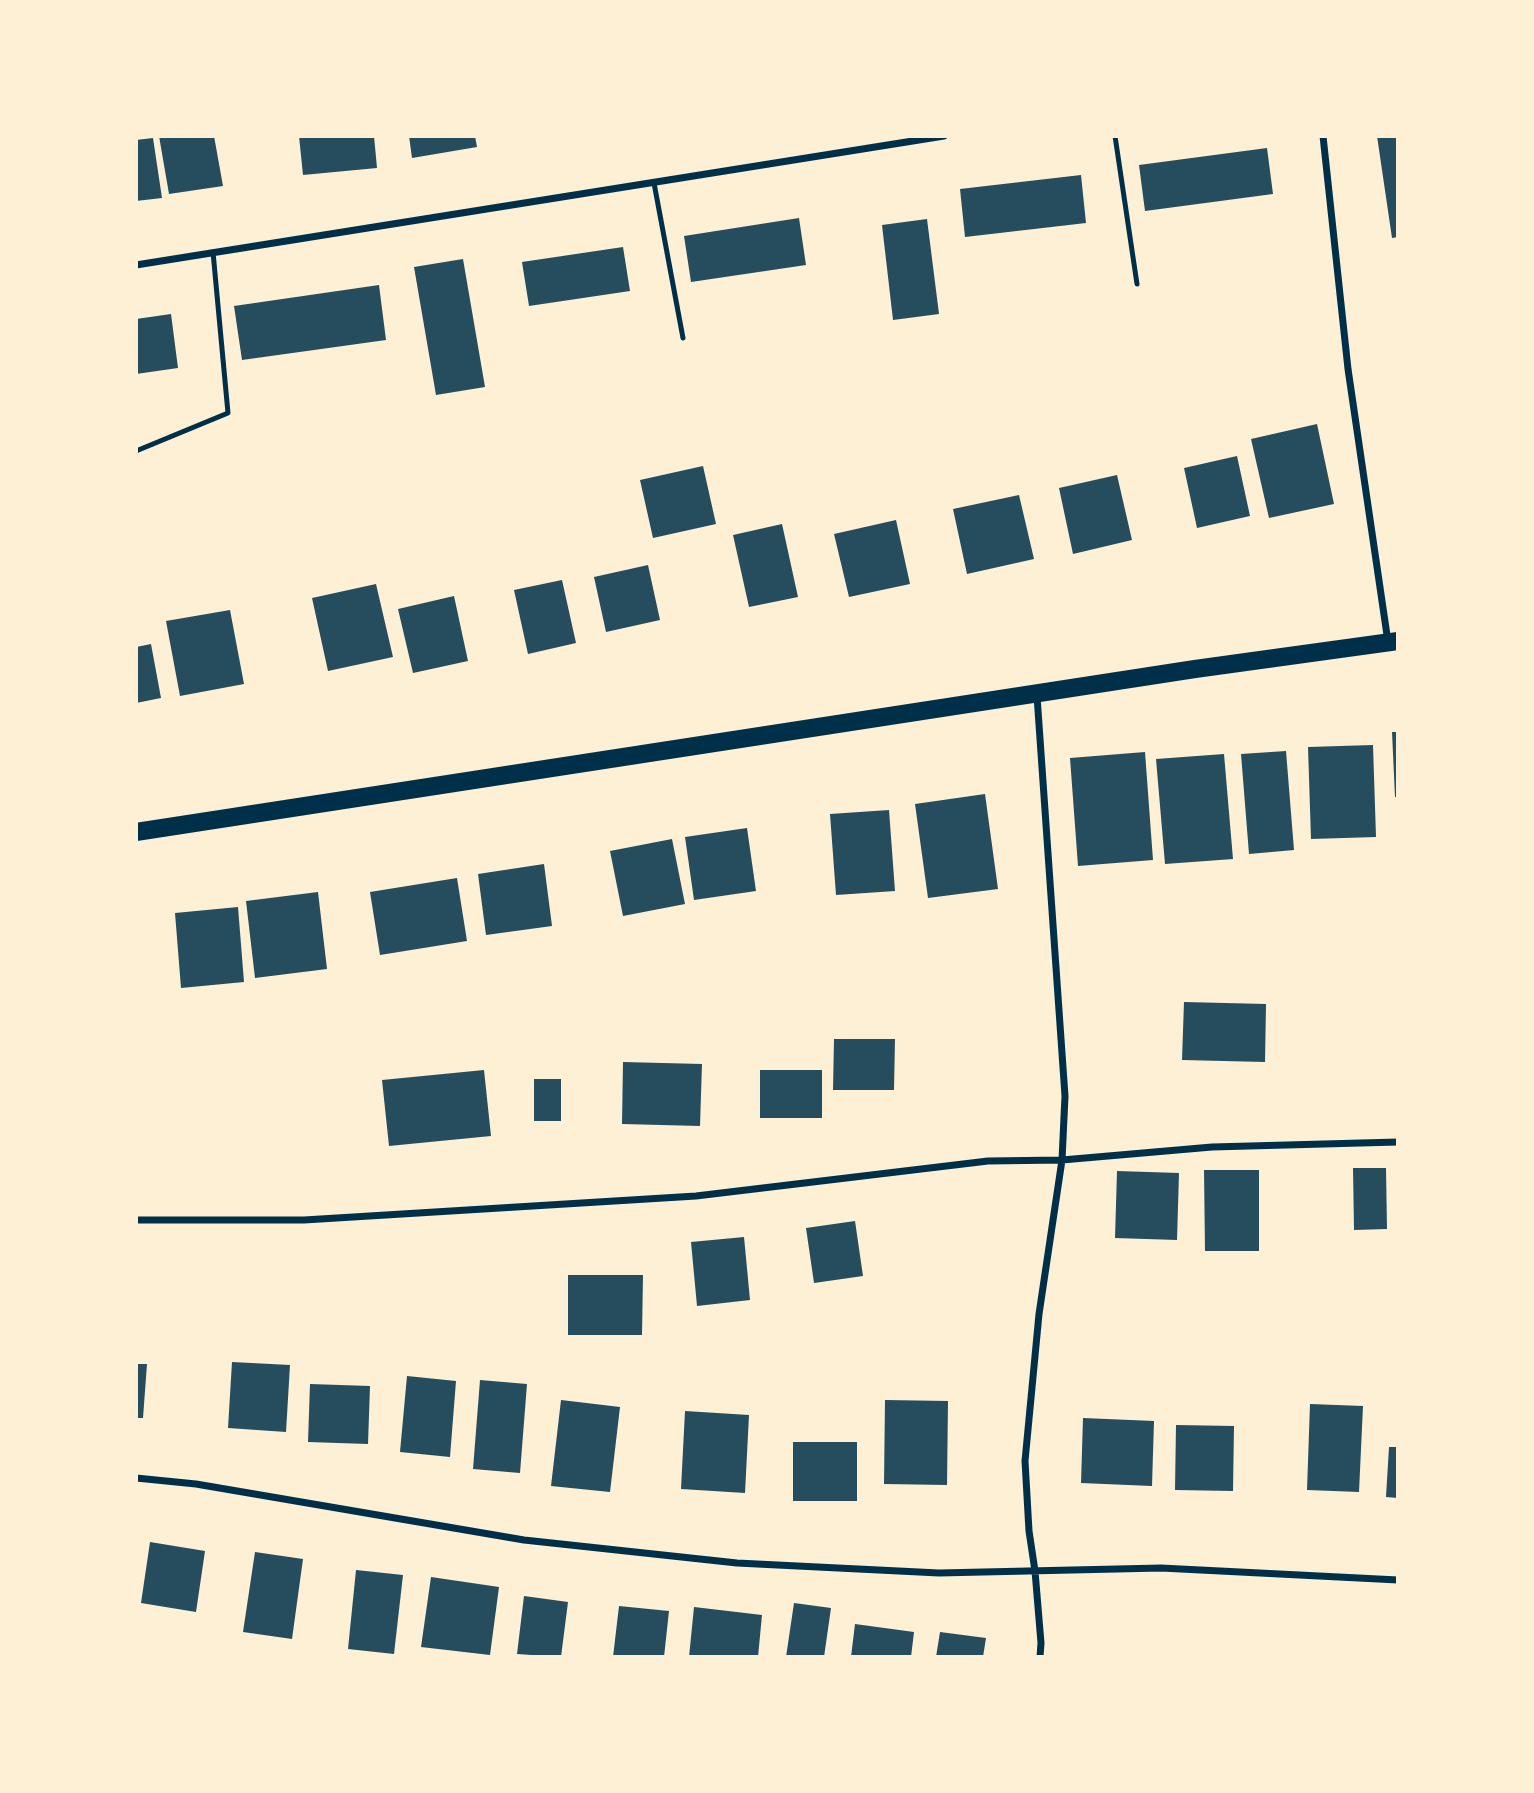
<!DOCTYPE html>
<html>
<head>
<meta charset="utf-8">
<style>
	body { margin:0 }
	#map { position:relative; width:1534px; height:1793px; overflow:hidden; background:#fdf0d5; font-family:"Source Serif 4",serif }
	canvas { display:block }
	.frame { position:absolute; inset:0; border:138px solid #fdf0d5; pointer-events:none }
</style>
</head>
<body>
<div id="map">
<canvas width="1534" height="1793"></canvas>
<div class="frame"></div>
</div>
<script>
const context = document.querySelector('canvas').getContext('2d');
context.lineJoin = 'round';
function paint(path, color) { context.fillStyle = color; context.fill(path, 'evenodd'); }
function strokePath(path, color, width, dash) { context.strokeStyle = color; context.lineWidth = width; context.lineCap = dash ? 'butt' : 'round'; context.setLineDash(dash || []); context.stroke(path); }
const building = new Path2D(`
	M159,136H214L223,186L169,194Z
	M299,136H374L377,168L303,175Z
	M409,136H475L477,147L412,158Z
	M1377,136H1398V237L1392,238Z
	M153,138L162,198L136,201V140Z
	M1267,148L1273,194L1145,211L1139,165Z
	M1081,175L1086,223L965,237L960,189Z
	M799,218L806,265L691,282L684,236Z
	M927,219L939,314L893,320L882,225Z
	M623,247L630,291L529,306L522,262Z
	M463,259L485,387L436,395L414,267Z
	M379,285L386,340L242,360L234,306Z
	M171,314L178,368L136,374V319Z
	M1317,424L1334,504L1269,518L1251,439Z
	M1237,456L1250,516L1197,528L1184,468Z
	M703,466L716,524L653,538L640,480Z
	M1117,475L1132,540L1073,554L1059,488Z
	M1019,495L1034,559L967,574L953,509Z
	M896,520L910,584L849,597L834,534Z
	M782,524L798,597L749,607L733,535Z
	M648,565L660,620L606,632L594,577Z
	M562,580L576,643L528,654L514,590Z
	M376,584L393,657L328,671L312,598Z
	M454,596L468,661L413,673L398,609Z
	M230,610L244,684L180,696L166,621Z
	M151,644L161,698L136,703V647Z
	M1392,732H1398V797H1395Z
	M1373,745L1376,837L1311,839L1308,747Z
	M1286,751L1294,850L1249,854L1241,754Z
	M1145,752L1153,860L1078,866L1070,758Z
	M1224,754L1233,859L1165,864L1156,759Z
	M985,794L998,889L928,898L915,804Z
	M889,810L895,891L836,895L830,814Z
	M747,828L756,891L694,900L685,837Z
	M672,839L685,904L623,916L610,851Z
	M544,864L552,926L486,935L478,874Z
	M457,878L467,941L380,955L370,892Z
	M318,892L327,969L255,978L246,901Z
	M238,907L244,982L181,988L175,913Z
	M1184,1002L1266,1004L1265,1062L1182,1060Z
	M834,1039H895L894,1090H833Z
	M623,1062L702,1064L700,1126L622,1124Z
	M484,1070L491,1136L389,1146L382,1080Z
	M760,1070H822V1118H760Z
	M534,1079H561V1121H534Z
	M1353,1168H1386L1387,1229L1354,1230Z
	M1204,1170H1259V1251H1205Z
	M1117,1171L1179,1173L1177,1240L1115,1238Z
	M855,1221L863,1276L814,1283L806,1228Z
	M744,1237L750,1300L697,1306L691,1242Z
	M568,1275H643L642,1335H568Z
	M232,1362L290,1365L286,1432L228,1428Z
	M136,1364H147L143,1418H136Z
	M407,1376L456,1381L450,1457L400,1452Z
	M480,1380L527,1384L520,1473L473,1469Z
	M310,1384L370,1386L368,1444L308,1442Z
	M561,1400L620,1407L610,1492L551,1486Z
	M885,1400L948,1401L947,1485L884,1484Z
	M1310,1404L1363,1406L1359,1492L1307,1490Z
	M685,1411L749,1415L745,1493L681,1489Z
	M1083,1418L1154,1421L1152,1486L1081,1483Z
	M1176,1425L1234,1426L1233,1491L1175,1490Z
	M793,1442H857V1501H793Z
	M1389,1447H1398V1498L1386,1497Z
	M150,1542L205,1551L196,1612L141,1603Z
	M255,1552L303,1559L292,1639L243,1632Z
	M356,1570L403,1575L394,1654L348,1649Z
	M431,1577L499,1587L490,1655L421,1647Z
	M524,1596L568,1602L561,1657L517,1654Z
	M794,1603L831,1608L824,1657H786Z
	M619,1606L669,1611L664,1657H613Z
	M694,1607L762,1615L758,1657H689Z
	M855,1624L914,1632L911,1657H851Z
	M940,1632L986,1638L983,1657H936Z`);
const service = new Path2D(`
	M1115,136L1137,284
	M654,183L683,338
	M136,451L228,413L213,252`);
const minor = new Path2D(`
	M1323,136L1348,369L1388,642
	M136,265L944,136
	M1037,696L1065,1096L1062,1160L1039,1314L1025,1461L1029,1531L1035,1571L1041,1643L1040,1657
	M136,1220H304L696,1196L988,1161L1062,1160L1212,1147L1398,1142
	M136,1478L196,1484L524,1540L737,1563L939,1573L1161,1568L1398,1580`);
const primary = new Path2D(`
	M136,832L1195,669L1398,641`);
paint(building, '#264d5e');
strokePath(service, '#003049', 5);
strokePath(minor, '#003049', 7);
strokePath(primary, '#003049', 18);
</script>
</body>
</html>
